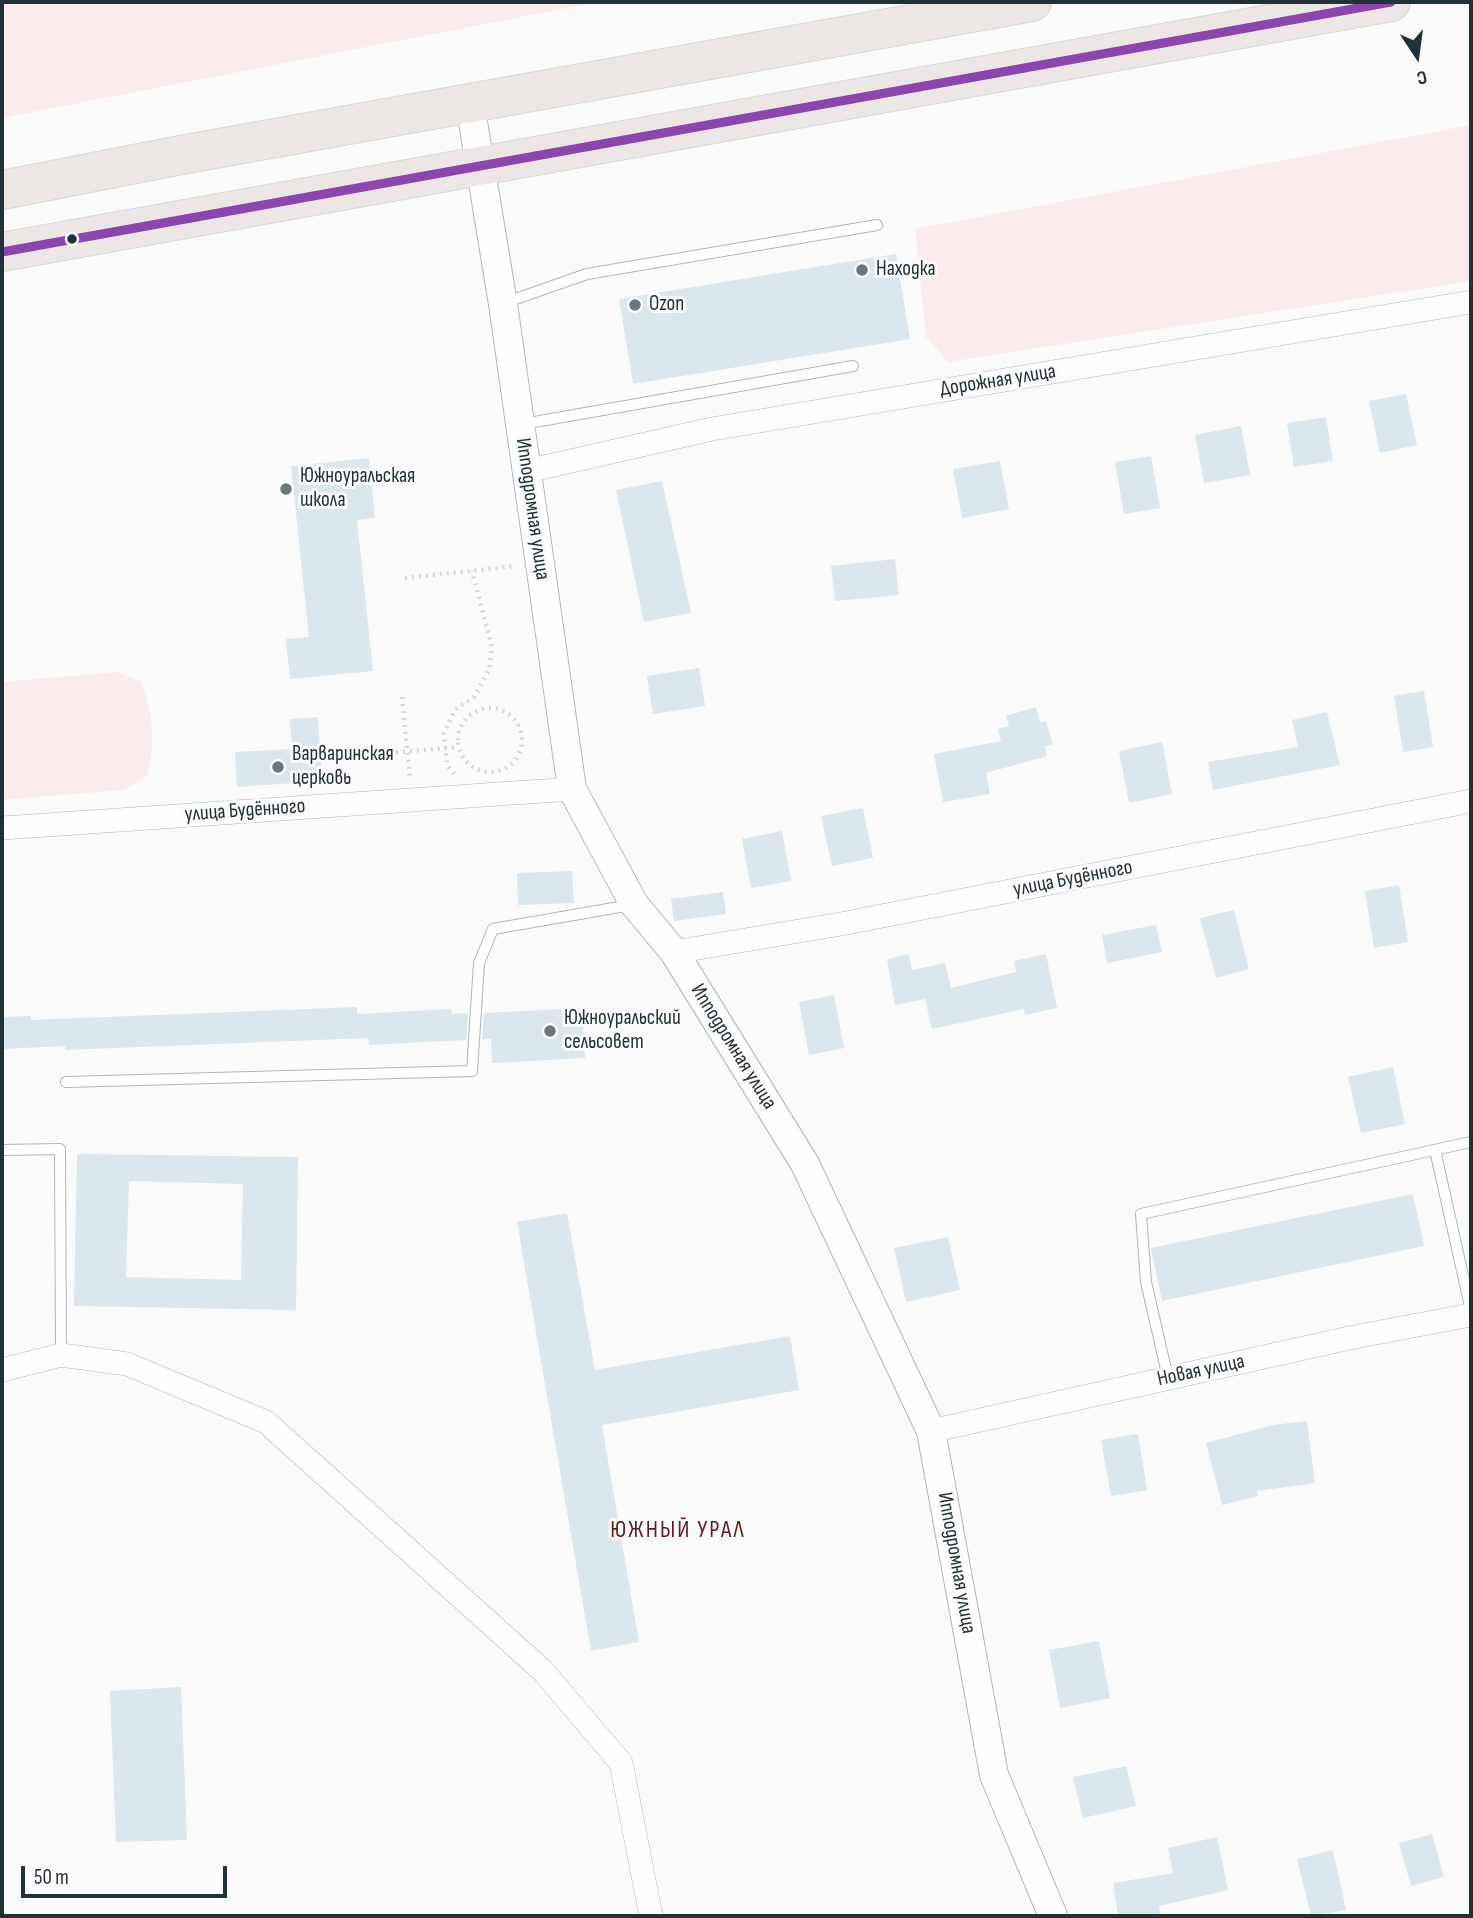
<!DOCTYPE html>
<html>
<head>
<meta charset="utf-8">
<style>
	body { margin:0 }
	#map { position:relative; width:1473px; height:1918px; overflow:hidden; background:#fafafa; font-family:"Sofia Sans Condensed",sans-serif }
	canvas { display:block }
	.frame { position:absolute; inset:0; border:4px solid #213137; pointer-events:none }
	.north { position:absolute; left:1382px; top:21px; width:70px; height:70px; -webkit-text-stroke:5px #fafafa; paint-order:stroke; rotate:167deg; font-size:19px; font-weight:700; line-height:28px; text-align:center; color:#213137 }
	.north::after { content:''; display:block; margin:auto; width:24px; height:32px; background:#213137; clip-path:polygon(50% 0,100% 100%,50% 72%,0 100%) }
	.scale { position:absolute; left:21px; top:1866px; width:206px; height:32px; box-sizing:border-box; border:4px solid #213137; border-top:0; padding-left:9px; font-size:21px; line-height:24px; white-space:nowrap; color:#213137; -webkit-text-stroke:5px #fafafa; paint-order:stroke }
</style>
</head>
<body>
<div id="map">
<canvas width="1473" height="1918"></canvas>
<div class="frame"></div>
<div class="north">С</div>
<div class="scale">50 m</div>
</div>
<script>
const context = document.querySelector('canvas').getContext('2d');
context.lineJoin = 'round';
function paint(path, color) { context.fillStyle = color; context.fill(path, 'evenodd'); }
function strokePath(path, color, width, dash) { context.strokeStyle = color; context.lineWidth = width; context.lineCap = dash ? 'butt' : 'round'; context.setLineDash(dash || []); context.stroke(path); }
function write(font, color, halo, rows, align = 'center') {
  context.font = font + ' "Sofia Sans Condensed",sans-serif'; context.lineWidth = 6; context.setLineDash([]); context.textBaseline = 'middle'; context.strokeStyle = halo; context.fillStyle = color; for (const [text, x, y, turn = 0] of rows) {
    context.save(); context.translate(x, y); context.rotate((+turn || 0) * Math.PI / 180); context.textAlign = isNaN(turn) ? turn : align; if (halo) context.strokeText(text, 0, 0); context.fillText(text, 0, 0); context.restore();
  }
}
const green = new Path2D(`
	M2,2H598L2,118Z
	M1471,125V281L948,362L926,337L915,229Z
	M117,672L141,682C153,712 156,744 147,776L124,790L2,800V682Z`);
const building = new Path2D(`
	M896,254L910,339L633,384L619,299Z
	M1406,394L1417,445L1380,453L1369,401Z
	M1326,417L1333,461L1294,467L1287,423Z
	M1241,426L1250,475L1204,483L1195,435Z
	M1151,456L1160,508L1124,514L1115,462Z
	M369,458L375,518L357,520L373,671L290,679L286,639L309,637L291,466Z
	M1000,461L1009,509L962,518L953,469Z
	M662,481L691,613L644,622L616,490Z
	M895,559L899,595L835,601L831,566Z
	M699,668L705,706L653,714L647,676Z
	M1424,691L1433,747L1403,752L1394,696Z
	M1036,707L1040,723L1046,721L1053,744L1045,746L1047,756L986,773L990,794L943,802L934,754L1001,741L998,729L1009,726L1006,716Z
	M1327,712L1340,765L1213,790L1208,762L1298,747L1292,720Z
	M318,717L322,781L237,787L235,752L292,749L290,719Z
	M1162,742L1172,794L1129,803L1119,751Z
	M863,808L873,858L832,866L821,816Z
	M782,831L791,881L751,888L742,839Z
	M572,871L574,903L518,905L517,873Z
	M1399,885L1408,942L1374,948L1365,891Z
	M723,892L726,914L674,921L671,899Z
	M1234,910L1249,969L1216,978L1200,918Z
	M1156,925L1162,952L1107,963L1102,935Z
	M909,954L912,970L945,963L951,988L1016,972L1014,961L1046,954L1057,1008L1025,1015L1024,1009L932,1029L925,999L895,1005L887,959Z
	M834,995L844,1048L809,1055L799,1002Z
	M357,1007V1014L451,1009L452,1014L468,1013L466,1040L369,1045L368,1038L65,1050V1046L2,1049V1017L31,1016V1020Z
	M582,1008L585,1058L492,1063L491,1039H482L484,1013Z
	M1393,1067L1405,1124L1361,1133L1348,1077Z
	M77,1154L298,1157L296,1310L74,1306ZM129,1181L243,1184L241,1280L126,1277Z
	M1413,1194L1424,1246L1162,1301L1151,1248Z
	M567,1213L595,1370L790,1336L799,1390L602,1425L639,1642L591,1651L517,1222Z
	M948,1237L960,1290L906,1302L894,1248Z
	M1307,1421L1315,1483L1257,1491L1258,1496L1222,1505L1206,1443L1273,1425Z
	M1138,1434L1147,1490L1111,1496L1101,1440Z
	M1099,1641L1110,1698L1060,1708L1049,1650Z
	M181,1687L187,1840L116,1842L110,1691Z
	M1126,1766L1136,1806L1083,1818L1073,1777Z
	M1432,1834L1444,1877L1411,1886L1399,1843Z
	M1217,1837L1228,1890L1159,1906L1160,1916H1118L1113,1883L1173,1873L1168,1848Z
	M1333,1850L1346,1910L1311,1916L1297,1859Z`);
const path = new Path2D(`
	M405,578L515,566
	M402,697L410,778
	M458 740a32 32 0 1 1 64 0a32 32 0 1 1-64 0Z
	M389,753L458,747
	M454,774L447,765L444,733L455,710L474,697L489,670L492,647L472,571`);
const service = new Path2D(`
	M504,303L587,274L877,225
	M523,424L853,366
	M66,1082L472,1071L479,963L493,929L631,905
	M2,1150L60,1149L61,1355
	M1435,1150L1471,1311
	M1168,1378L1146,1282L1141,1214L1471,1142`);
const minor = new Path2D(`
	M527,471L712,429L1471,302
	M2,828L572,789
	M674,952L841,924L1471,801
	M2,1370L61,1355L127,1364L266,1422L543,1671L621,1763L651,1916
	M931,1431L1354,1337L1471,1315`);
const tertiary = new Path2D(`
	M470,104L503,304L572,789L634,904L674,952L805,1164L931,1431L994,1775L1053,1916`);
const trunk = new Path2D(`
	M2,190L181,155L1032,2
	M2,252L1391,2`);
const bus1 = new Path2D(`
	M2,252L1391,2`);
const markers = [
	[72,239,6,"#213137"],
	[862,270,7,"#6d777b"],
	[635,305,7,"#6d777b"],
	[286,489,7,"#6d777b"],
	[278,767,7,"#6d777b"],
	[550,1031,7,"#6d777b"]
];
const poiNames = [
	["Находка",876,270],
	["Ozon",649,305],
	["Южноуральская",300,477],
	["школа",300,501],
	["Варваринская",292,755],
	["церковь",292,779],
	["Южноуральский",564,1019],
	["сельсовет",564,1043]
];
const streetNames = [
	["Дорожная улица",998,381,-9],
	["Ипподромная улица",532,509,82],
	["улица Будённого",245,811,-4],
	["улица Будённого",1073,879,-11],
	["Ипподромная улица",733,1047,58],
	["Новая улица",1201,1371,-12],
	["Ипподромная улица",956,1563,80]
];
const quarterNames = [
	["ЮЖНЫЙ УРАЛ",678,1531]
];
paint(green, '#faecec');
paint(building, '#dbe7ec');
strokePath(service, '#aeb6b9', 12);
strokePath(minor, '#aeb6b9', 24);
strokePath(tertiary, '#aeb6b9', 30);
strokePath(trunk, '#d5d8d9', 40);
strokePath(path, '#d6d7d8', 4.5, [2, 5]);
strokePath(service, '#fefefe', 10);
strokePath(minor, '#fefefe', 23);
strokePath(tertiary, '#fefefe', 28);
strokePath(trunk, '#ece6e4', 38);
strokePath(bus1, '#8e44ad', 9);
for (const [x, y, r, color] of markers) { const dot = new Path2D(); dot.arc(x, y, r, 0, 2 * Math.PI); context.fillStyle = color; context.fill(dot); strokePath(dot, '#fafafa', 2.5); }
write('21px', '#213137', '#fafafa', poiNames, 'left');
write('21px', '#213137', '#fafafa', streetNames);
context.letterSpacing = '2px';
write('24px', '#601b1f', '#fafafa', quarterNames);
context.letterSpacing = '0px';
</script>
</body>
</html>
